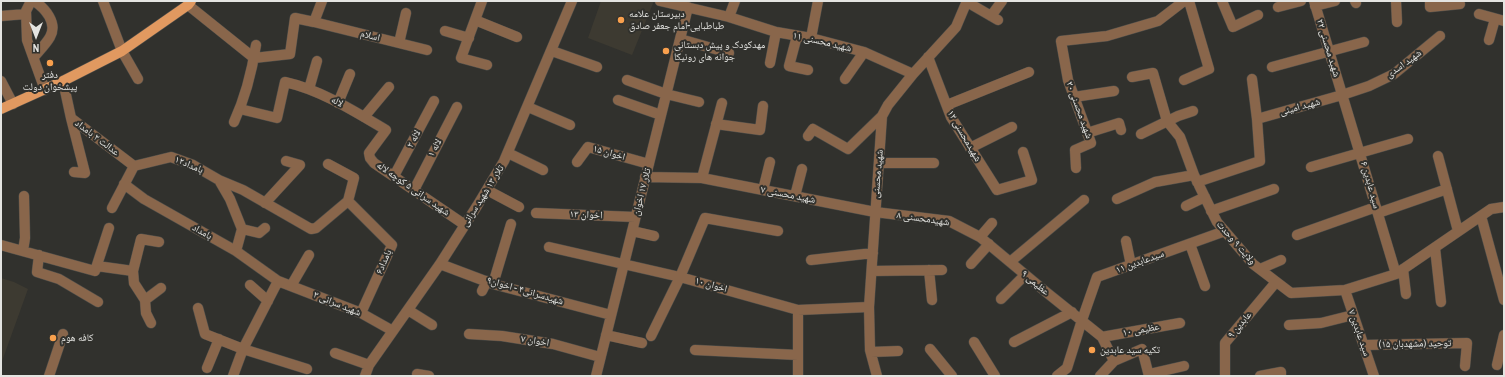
<!DOCTYPE html>
<html>
<head>
<meta charset="utf-8">
<style>
	body { margin:0 }
	#map { position:relative; width:1505px; height:377px; overflow:hidden; background:#31312d; font-family:"Archivo Narrow",sans-serif }
	canvas { display:block }
	.frame { position:absolute; inset:0; border:2px solid #e4e4e1; pointer-events:none }
	.north { position:absolute; left:16px; top:16px; width:40px; height:40px; -webkit-text-stroke:3px #31312d; paint-order:stroke; rotate:180deg; font-size:11px; font-weight:700; line-height:16px; text-align:center; color:#e4e4e1 }
	.north::after { content:''; display:block; margin:auto; width:14px; height:18px; background:#e4e4e1; clip-path:polygon(50% 0,100% 100%,50% 72%,0 100%) }
</style>
</head>
<body>
<div id="map">
<canvas width="1505" height="377"></canvas>
<div class="frame"></div>
<div class="north">N</div>
</div>
<script>
const context = document.querySelector('canvas').getContext('2d');
context.lineJoin = 'round';
function paint(path, color) { context.fillStyle = color; context.fill(path, 'evenodd'); }
function strokePath(path, color, width, dash) { context.strokeStyle = color; context.lineWidth = width; context.lineCap = dash ? 'butt' : 'round'; context.setLineDash(dash || []); context.stroke(path); }
function write(font, color, halo, rows, align = 'center') {
  context.font = font + ' "Archivo Narrow","Noto Naskh Arabic",sans-serif'; context.lineWidth = 4; context.setLineDash([]); context.textBaseline = 'middle'; context.strokeStyle = halo; context.fillStyle = color; for (const [text, x, y, turn = 0] of rows) {
    context.save(); context.translate(x, y); context.rotate((+turn || 0) * Math.PI / 180); context.textAlign = isNaN(turn) ? turn : align; if (halo) context.strokeText(text, 0, 0); context.fillText(text, 0, 0); context.restore();
  }
}
const built = new Path2D(`
	M601,1H654L632,55L588,38Z
	M1,278L14,282L28,289L1,364Z`);
const minor = new Path2D(`
	M31,1L26,11L27,40L45,90
	M34,1C45,8 58,23 50,37C46,44 39,51 34,57
	M103,1L122,51L138,79
	M482,1L461,58L487,65
	M660,1L729,17L776,32L811,38L864,52L913,74
	M1222,1L1233,27L1258,15
	M1314,1L1396,274
	M1355,1L1356,3
	M1396,1L1397,22
	M1430,1V7L1460,4
	M967,2L998,20
	M188,5L254,58
	M1315,6L1335,1
	M1278,7L1301,1
	M1479,14L1504,21
	M1,16L26,14
	M991,16L1002,1
	M729,17L735,1
	M475,20L517,37
	M314,22L427,50
	M445,31L469,38
	M797,36L789,66L808,70
	M811,38L818,1
	M680,39L729,53
	M1489,40L1495,19
	M399,43L406,13
	M552,51L597,67
	M928,57L951,117L997,190L1032,180L1023,152
	M254,58L290,54L295,18L314,22L322,1
	M770,63L776,32
	M1272,67L1364,42
	M1132,77L1153,73L1167,121L1180,137L1194,175L1217,222L1253,264L1291,293L1345,290L1396,274L1491,209L1504,207
	M845,79L864,52
	M627,80L666,94L699,102
	M1184,80L1209,69L1189,1
	M1,81L13,104
	M63,81L71,118L134,166
	M309,89L317,61
	M1074,97L1114,91
	M618,100L661,115
	M338,103L350,74
	M947,105L1029,72
	M528,107L570,125
	M240,109L277,118L285,82C321,90 354,111 386,130L369,153L370,158L374,163L465,225
	M364,117L389,87
	M71,118L85,173L74,172
	M1257,119L1342,95L1369,86L1394,74L1440,36
	M234,122C245,98 252,71 256,45
	M716,124L760,130L763,106
	M1087,133L1119,123L1121,130
	M1141,134L1178,116L1193,111
	M808,136L813,129L848,149L882,116
	M970,148L1012,127
	M508,153L543,170
	M1438,156L1458,231
	M577,162L588,147L649,164
	M879,163H934
	M134,166L171,157L193,165L219,180L243,190L311,229L316,228L348,201L354,178L328,164
	M1311,167L1408,139
	M1076,168L1075,150L1091,143L1068,80L1061,41L1107,36L1158,21L1184,1
	M394,176L434,101
	M645,177L702,178L875,212L949,221L980,237L1046,292L1102,337L1114,361L1100,376
	M702,178L722,103
	M219,180L230,199L242,229L236,251
	M1197,182L1260,161L1257,119L1252,79
	M124,184L144,199L236,251L278,281L361,313L393,331
	M414,190L457,107
	M487,190L519,207
	M763,190L770,162
	M795,196L802,169
	M1117,199L1155,182L1194,175
	M348,201L392,245L361,313
	M265,203L300,165L286,161
	M1186,206L1205,197
	M112,208L134,166
	M1211,211L1274,189
	M536,213L635,217
	M1378,213L1447,189
	M1481,216L1504,300
	M242,229L259,233L265,228
	M632,231L654,236
	M1297,235L1376,207
	M980,237L992,223
	M1126,241L1131,265
	M1190,244L1205,286
	M1,245L95,271L109,228
	M549,247L680,277L798,310L869,307
	M1435,248L1441,302
	M23,251L25,238L24,196
	M39,255L37,272L59,279L98,302
	M811,260L873,253
	M1010,262L1084,200
	M440,264L493,284L611,315
	M971,264L989,244
	M97,266L133,271
	M1260,269L1281,260
	M1403,269L1406,294
	M929,270L932,300
	M872,271L942,270
	M493,284L511,224
	M250,285L268,301
	M291,286L309,255
	M1345,290L1374,376
	M482,291L487,281
	M1001,299L1025,275
	M145,300L161,288
	M198,308L205,334L243,349L307,369
	M408,310L432,325
	M798,310V376
	M151,323L146,313L145,300L134,283L133,271L141,239L159,242
	M1289,325L1321,323L1353,315
	M469,334L502,336L553,344L600,357
	M606,335L642,343
	M651,336L680,277L705,218L778,231
	M1102,337L1180,323
	M974,342L995,376
	M1014,342L1072,312
	M1364,345L1467,343L1465,366
	M930,349L952,376
	M695,350L798,355
	M871,352L898,351
	M335,353L369,365
	M1114,361L1142,349L1149,376
	M1497,365L1504,335
	M207,368L219,339
	M417,374L429,376
	M1149,374L1184,366
	M49,376L63,334
	M233,376L243,349L278,281
	M365,376L369,365L440,264L477,206L504,161L572,1
	M596,376L688,7
	M877,376L870,350L869,307L882,116L888,105L913,74L956,27L967,1
	M1057,376L1067,368L1082,320L1097,277L1225,231
	M1225,376V343L1276,282
	M1260,376L1281,372V376`);
const major = new Path2D(`
	M1,109L63,81L122,51L188,5L191,1`);
const markers = [
	[621,20,4,"#f9a04d"],
	[666,51,4,"#f9a04d"],
	[50,63,4,"#f9a04d"],
	[53,338,4,"#f9a04d"],
	[1092,350,4,"#f9a04d"]
];
const poiNames = [
	["دبیرستان علامه",629,14],
	["طباطبایی-امام جعفر صادق",629,26],
	["مهدکودک و پیش دبستانی",674,45],
	["جوانه های رونیکا",674,57],
	["دفتر",50,75,"center"],
	["پیشخوان دولت",50,87,"center"],
	["کافه هوم",61,338],
	["تکیه سید عابدین",1100,350]
];
const streetNames = [
	["اسلام",370,36,14],
	["شهید محسنی ۱۱",822,42,13],
	["شهید محسنی ۲۲",1328,48,73],
	["شهید اسدی",1404,64,-36],
	["لاله",337,102,28],
	["شهید امینی",1300,107,-15],
	["شهید محسنی ۲۰",1079,110,70],
	["شهیدمحسنی ۱۲",964,136,60],
	["عدالت ۲ بامداد",97,138,37],
	["لاله ۲",414,139,-62],
	["لاله ۱",435,148,-62],
	["اخوان ۱۵",609,153,16],
	["بامداد۱۲",189,165,23],
	["شهید محسنی",878,174,-85],
	["سید عابدین ۶",1370,185,74],
	["شهید سرانی ۵ کوچه لاله",413,189,35],
	["تلار ۱۷ اخوان",642,192,-76],
	["شهید محسنی ۷",788,195,11],
	["تلار ۱۳ شهید سرانی",483,196,-58],
	["اخوان ۱۳",586,215,2],
	["شهیدمحسنی ۸",923,219,8],
	["بامداد",202,232,29],
	["ولایت ۹ وحدت",1236,243,49],
	["بامداد۶",384,262,-67],
	["سیدعابدین ۱۱",1140,262,-20],
	["عظیمی ۹",1035,283,40],
	["اخوان ۱۰",711,285,16],
	["شهیدسرانی۴ - اخوان۹",525,291,16],
	["شهید سرانی ۳",337,304,22],
	["عابدین ۹",1240,325,-50],
	["عظیمی ۱۰",1141,330,-10],
	["سید عابدین ۷",1359,333,71],
	["اخوان ۷",535,341,9],
	["توحید (مشهدبان ۱۵)",1415,344,-1]
];
paint(built, '#3d3a31');
strokePath(minor, '#4e4e4a', 11);
strokePath(major, '#4e4e4a', 11);
strokePath(minor, '#89664b', 10);
strokePath(major, '#e19960', 10);
for (const [x, y, r, color] of markers) { const dot = new Path2D(); dot.arc(x, y, r, 0, 2 * Math.PI); context.fillStyle = color; context.fill(dot); strokePath(dot, '#31312d', 1.5); }
write('10px', '#e4e4e1', '#31312d', poiNames, 'left');
write('10px', '#e4e4e1', '#31312d', streetNames);
</script>
</body>
</html>
